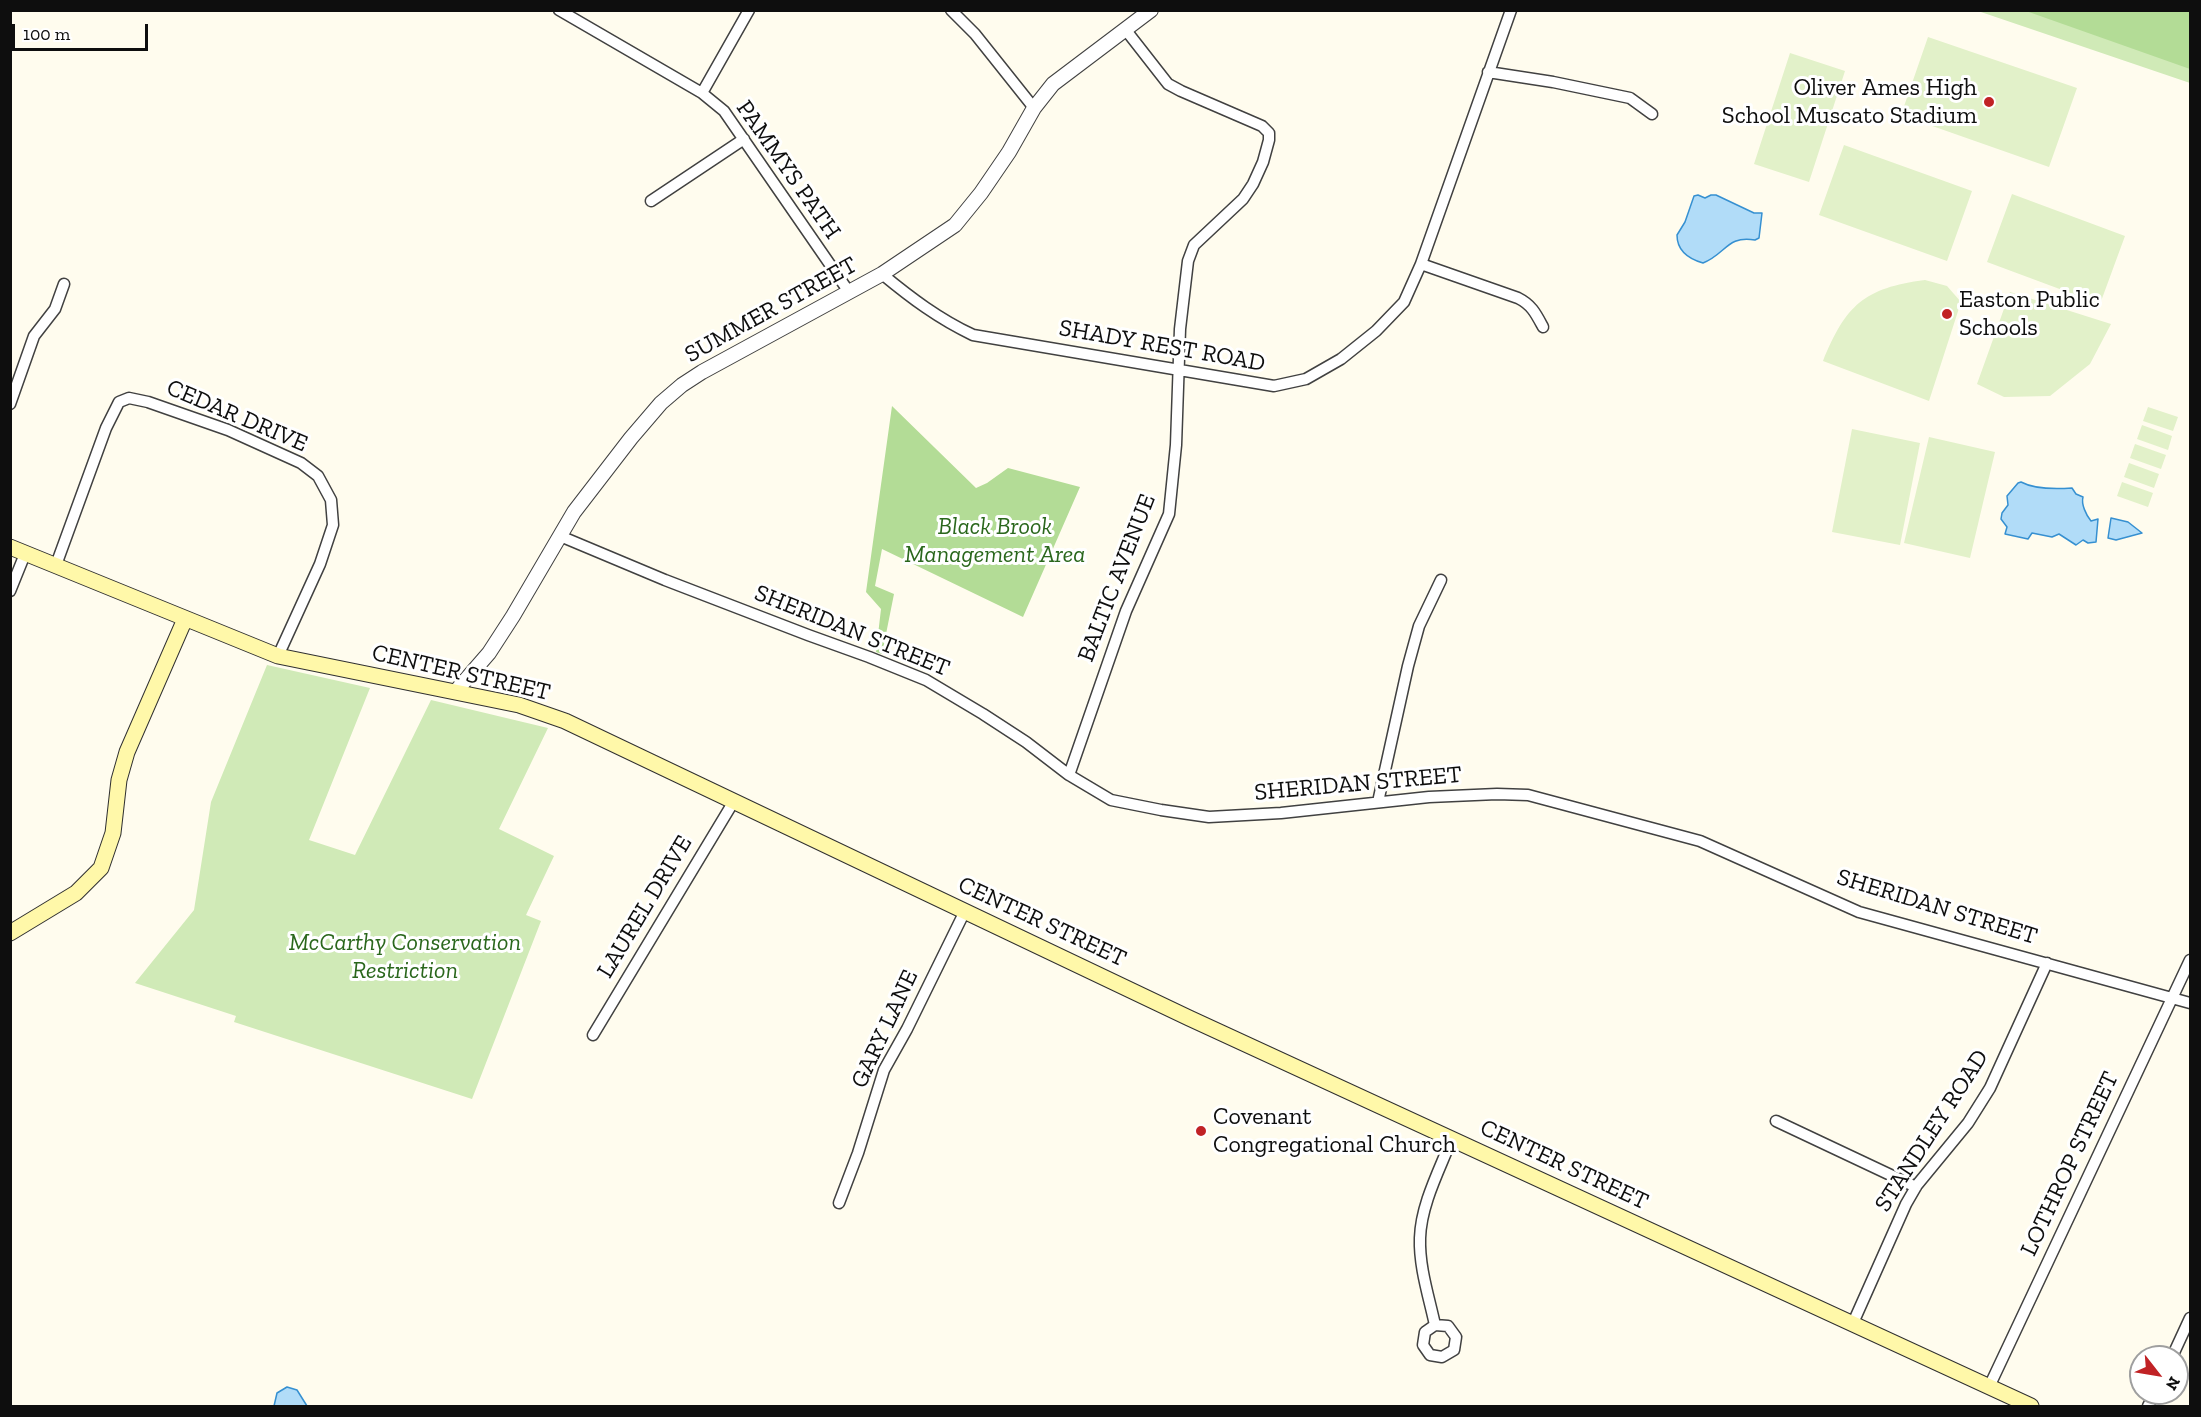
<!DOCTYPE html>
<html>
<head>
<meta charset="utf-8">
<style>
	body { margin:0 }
	#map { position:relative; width:2201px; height:1417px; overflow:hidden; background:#fffcee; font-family:"Zilla Slab",serif }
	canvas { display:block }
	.frame { position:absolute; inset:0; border:12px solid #0e0e0e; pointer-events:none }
	.north { position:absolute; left:2129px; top:1345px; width:60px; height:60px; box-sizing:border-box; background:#fff; border:2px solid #9f9f9f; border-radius:50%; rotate:121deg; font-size:16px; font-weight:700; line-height:24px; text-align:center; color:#0e0e0e }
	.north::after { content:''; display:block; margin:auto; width:21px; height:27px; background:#c12225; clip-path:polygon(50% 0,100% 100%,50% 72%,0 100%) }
	.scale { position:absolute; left:12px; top:24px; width:136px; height:27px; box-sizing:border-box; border:3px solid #0e0e0e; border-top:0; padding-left:8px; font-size:18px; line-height:21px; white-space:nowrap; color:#0e0e0e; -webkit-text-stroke:4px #fff; paint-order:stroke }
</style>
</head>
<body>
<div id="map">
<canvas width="2201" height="1417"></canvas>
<div class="frame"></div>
<div class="north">N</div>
<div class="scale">100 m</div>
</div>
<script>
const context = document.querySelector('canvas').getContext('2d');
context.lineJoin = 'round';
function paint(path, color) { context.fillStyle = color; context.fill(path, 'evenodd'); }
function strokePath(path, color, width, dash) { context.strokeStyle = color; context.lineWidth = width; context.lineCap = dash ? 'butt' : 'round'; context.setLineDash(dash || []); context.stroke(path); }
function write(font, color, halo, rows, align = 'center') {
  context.font = font + ' "Zilla Slab",serif'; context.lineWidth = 6; context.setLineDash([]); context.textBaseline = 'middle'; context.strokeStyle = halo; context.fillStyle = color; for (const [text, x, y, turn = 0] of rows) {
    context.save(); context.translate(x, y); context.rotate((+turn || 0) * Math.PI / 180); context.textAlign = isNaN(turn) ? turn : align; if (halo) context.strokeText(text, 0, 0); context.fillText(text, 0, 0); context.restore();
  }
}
const green = new Path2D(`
	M1978,11H2190V83Z
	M267,665L370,688L309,840L355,855L431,700L548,728L499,829L554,856L526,915L541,921L472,1099L234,1022L236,1016L135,983L194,910L211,802Z`);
const forest = new Path2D(`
	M2026,11H2190V69Z
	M892,406L976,488L987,483L1008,468L1080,487L1023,617L882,549L875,586L894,594L882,654L876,652L881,609L866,592Z`);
const pitch = new Path2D(`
	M1928,37L2077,88L2049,167L1901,115Z
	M1790,53L1845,71L1809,182L1754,164Z
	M1844,145L1972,191L1947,261L1819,215Z
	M2012,194L2125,236L2100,304L1987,262Z
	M1925,280L1947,286L1961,302L1929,401L1823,361C1846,305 1864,288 1925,280Z
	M2010,292L2111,324L2090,364L2050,396L2004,397L1977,384Z
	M2148,407L2178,417L2173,431L2143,421Z
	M2142,425L2172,436L2168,450L2137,439Z
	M1852,429L1920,443L1900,545L1832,532Z
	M1929,437L1995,452L1970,558L1904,543Z
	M2135,444L2166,455L2161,469L2130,458Z
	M2129,463L2159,474L2154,488L2124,477Z
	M2122,482L2153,493L2148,507L2117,496Z`);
const water = new Path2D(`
	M1698,195L1705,198L1711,195H1716L1754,213H1762L1759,238L1755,240C1727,235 1726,254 1703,263C1689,259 1677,251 1677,235L1685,222L1694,196Z
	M2021,482C2034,489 2058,489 2072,488L2076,494L2083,497C2081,504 2086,515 2091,521L2098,519L2096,542L2088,543L2083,540L2076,545L2059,534L2052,537L2032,533L2028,539L2005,534L2007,527L2001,519L2002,513L2008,505L2007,496L2018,483Z
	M2111,518L2128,522L2142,533L2116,540L2108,538Z
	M287,1387L297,1390L307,1406H274L277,1393Z`);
const minor = new Path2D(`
	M559,10L702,93L724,111L849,292
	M951,10L975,34L1034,108
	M1488,72L1553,82L1630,98L1652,114
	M702,93L749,10
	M651,201L744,139
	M1421,264L1518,298C1532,305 1536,314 1543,327
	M882,274C911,298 939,319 973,335L1274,386L1306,379L1341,359L1376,331L1404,302L1421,264L1511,10
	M10,404L34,336L55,309L64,284
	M560,536L665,580L808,635L869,657L926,680L983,714L1026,742L1069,775L1111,800L1161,810L1209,817L1281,813L1429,797L1497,794L1528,795L1700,841L1859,912L2190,1003
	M56,565L106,428L119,402L129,398L148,402L228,430L301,463L318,476L331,500L333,525L320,564L278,656
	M10,591L25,554
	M1069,775L1126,611L1169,514L1176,445L1180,329L1188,261L1194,245L1243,199L1253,184L1263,162L1269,140V133L1262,126L1181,91L1168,84L1125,29
	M1378,802L1408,666L1419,626L1441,580
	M593,1035L734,801
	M1776,1121L1916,1187
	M839,1203L858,1153L884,1070L907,1029L965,911
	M1853,1323L1906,1204L1917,1185L1968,1123L1990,1088L2047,963
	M1435,1325L1425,1332L1423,1345L1430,1355L1442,1357L1454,1350L1456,1337L1448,1326L1435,1325C1429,1297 1419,1267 1420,1238C1421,1204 1440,1169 1452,1138
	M2172,1357L2190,1318
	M1989,1387L2190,960
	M2148,1406L2155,1393`);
const tertiary = new Path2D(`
	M456,691L489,653L513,616L574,512L631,438L661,403L682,385L702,372L882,274L955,225L981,193L1009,152L1034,108L1053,84L1151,10`);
const secondary = new Path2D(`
	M10,547L278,656L519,705L565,721L1189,1018L2031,1406
	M10,933L76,893L101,868L113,833L119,780L127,752L185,619`);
const markers = [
	[1989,102,6,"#c12225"],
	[1947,314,6,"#c12225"],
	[1201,1131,6,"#c12225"]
];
const poiNames = [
	["Oliver Ames High",1977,88,"right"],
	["School Muscato Stadium",1977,116,"right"],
	["Easton Public",1959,300],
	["Schools",1959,328],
	["Covenant",1213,1117],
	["Congregational Church",1213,1145]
];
const streetNames = [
	["PAMMYS PATH",788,170,55],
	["SUMMER STREET",771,310,-29],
	["SHADY REST ROAD",1162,346,10],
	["CEDAR DRIVE",237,416,23],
	["BALTIC AVENUE",1117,578,-69],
	["SHERIDAN STREET",852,631,22],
	["CENTER STREET",461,673,13],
	["SHERIDAN STREET",1358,784,-5],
	["LAUREL DRIVE",645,907,-59],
	["SHERIDAN STREET",1937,907,17],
	["CENTER STREET",1042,922,25],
	["GARY LANE",885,1029,-65],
	["STANDLEY ROAD",1932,1131,-57],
	["LOTHROP STREET",2070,1164,-65],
	["CENTER STREET",1564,1165,25]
];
const parkNames = [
	["Black Brook",995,527],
	["Management Area",995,555],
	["McCarthy Conservation",405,943],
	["Restriction",405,971]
];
paint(green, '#d0eab7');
paint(forest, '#b3dc96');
paint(pitch, '#e2f1c9');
paint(water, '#b1dcf8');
strokePath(water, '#3690d1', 1.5);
strokePath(minor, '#414141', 13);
strokePath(tertiary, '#414141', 16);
strokePath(secondary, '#303030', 17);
strokePath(minor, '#fff', 10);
strokePath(tertiary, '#fff', 14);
strokePath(secondary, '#fff8a9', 15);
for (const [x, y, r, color] of markers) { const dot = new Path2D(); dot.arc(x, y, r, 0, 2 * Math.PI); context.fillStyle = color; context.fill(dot); strokePath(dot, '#fff', 2); }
write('24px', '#0e0e0e', '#fff', poiNames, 'left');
write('24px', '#0e0e0e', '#fff', streetNames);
write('italic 24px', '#2a671c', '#fff', parkNames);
</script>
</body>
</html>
